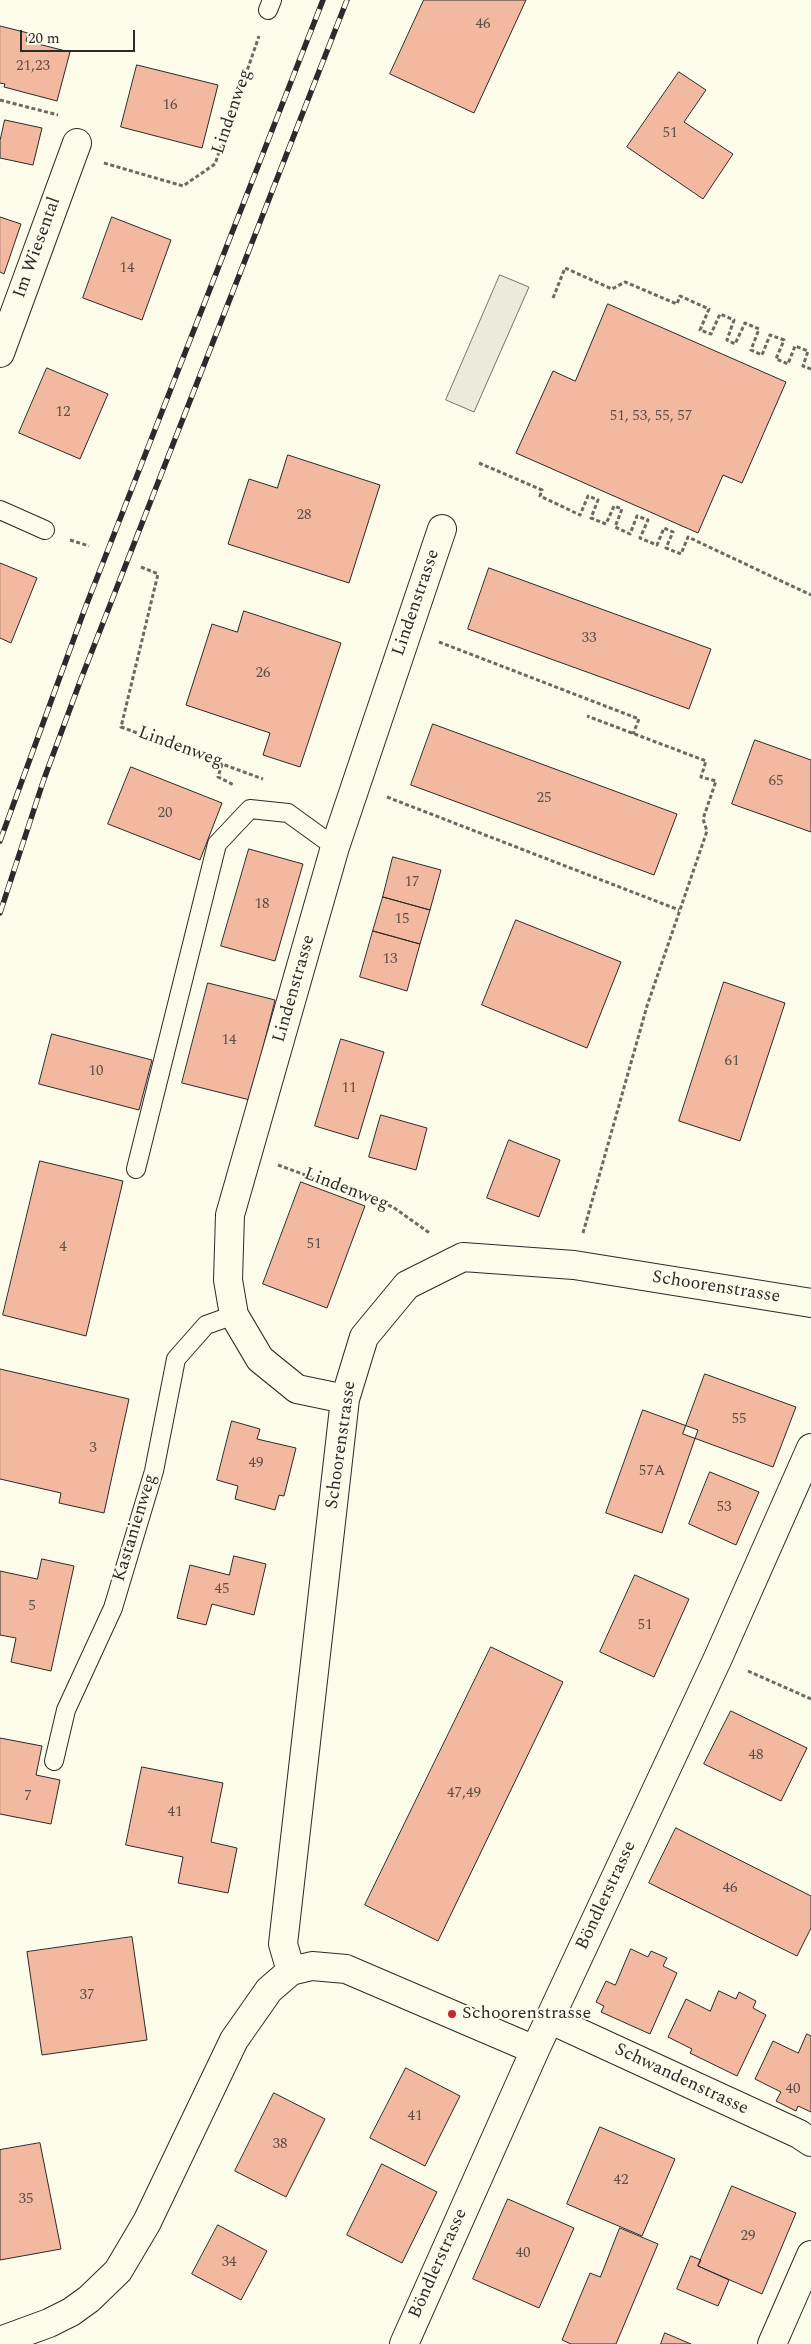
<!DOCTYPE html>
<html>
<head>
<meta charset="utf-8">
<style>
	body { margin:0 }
	#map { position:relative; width:811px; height:2344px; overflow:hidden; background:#fdfbea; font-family:Spectral,serif }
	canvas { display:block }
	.scale { position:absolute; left:20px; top:30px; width:115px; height:22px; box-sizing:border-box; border:2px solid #2b2b2b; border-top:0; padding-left:6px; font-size:15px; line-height:18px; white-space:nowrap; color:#2b2b2b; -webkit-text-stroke:4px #fdfbea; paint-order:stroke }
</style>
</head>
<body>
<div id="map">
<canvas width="811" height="2344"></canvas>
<div class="scale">20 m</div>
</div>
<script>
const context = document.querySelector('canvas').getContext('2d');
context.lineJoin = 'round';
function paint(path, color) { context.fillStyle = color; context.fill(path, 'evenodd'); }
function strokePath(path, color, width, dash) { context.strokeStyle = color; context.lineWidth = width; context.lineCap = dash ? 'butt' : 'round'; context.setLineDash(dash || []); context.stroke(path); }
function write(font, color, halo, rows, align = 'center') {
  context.font = font + ' Spectral,serif'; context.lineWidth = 4; context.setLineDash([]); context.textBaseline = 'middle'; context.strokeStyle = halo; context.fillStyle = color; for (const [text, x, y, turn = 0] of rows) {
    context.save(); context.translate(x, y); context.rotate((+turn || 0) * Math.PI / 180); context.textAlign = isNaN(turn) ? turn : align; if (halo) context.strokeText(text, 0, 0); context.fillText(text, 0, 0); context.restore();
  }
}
const parking = new Path2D(`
	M500,275L529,287L474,412L446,400Z`);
const building = new Path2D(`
	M424,0H526L474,113L390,74Z
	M0,26L28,33L26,41L70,52L57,101L4,87L5,84L0,83Z
	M137,65L218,85L202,148L121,127Z
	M679,72L706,90L684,122L733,154L703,199L627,147Z
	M5,120L42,128L33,165L0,158V141Z
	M0,217L21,224L4,274L0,272Z
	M112,217L171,240L142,320L83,298Z
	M608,304L786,382L742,483L723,475L698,533L516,453L553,371L575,381Z
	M47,368L108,394L80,459L19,433Z
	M288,455L380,485L349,583L228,544L249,479L277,488Z
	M0,563L37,578L11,643L0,638Z
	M489,568L711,649L689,709L468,629Z
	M244,611L341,643L300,767L263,755L270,733L186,705L212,624L237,632Z
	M433,724L677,814L654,875L411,785Z
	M755,740L811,760V832L732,804Z
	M131,767L222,803L200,860L108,824Z
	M249,849L303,864L275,961L221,946Z
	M393,857L441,870L430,910L383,897Z
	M383,897L430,910L420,944L373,931Z
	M516,920L621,962L587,1048L482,1005Z
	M373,931L420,944L407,991L360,977Z
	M724,982L785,1003L740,1141L679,1121Z
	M208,983L275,1000L250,1100L182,1083Z
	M52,1034L152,1060L139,1110L39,1084Z
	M341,1039L384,1052L358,1139L315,1126Z
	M381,1115L427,1128L416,1170L369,1157Z
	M509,1140L560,1160L539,1217L487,1198Z
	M40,1161L123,1181L86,1336L3,1315Z
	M301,1182L365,1206L327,1308L263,1284Z
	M0,1369L129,1399L104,1513L59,1503L61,1493L0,1479Z
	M705,1374L796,1407L773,1467L683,1434Z
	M643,1410L698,1430L662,1533L606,1513Z
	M232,1421L260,1429L257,1439L296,1448L284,1496L279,1495L275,1510L235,1499L238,1486L217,1480Z
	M710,1472L759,1492L736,1545L689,1524Z
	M234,1556L266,1564L254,1615L212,1604L206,1625L177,1618L190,1565L229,1575Z
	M42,1559L74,1566L51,1671L11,1662L16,1638L0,1635V1571L37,1579Z
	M635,1575L689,1599L654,1677L600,1652Z
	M491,1647L563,1682L438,1941L365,1905Z
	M731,1711L807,1748L781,1801L704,1764Z
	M0,1738L42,1746L36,1775L60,1780L51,1824L0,1814Z
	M142,1767L223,1783L211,1842L237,1848L228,1893L178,1883L183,1857L126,1845Z
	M676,1828L811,1896V1928L797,1956L649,1883Z
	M132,1937L147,2040L42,2055L27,1952Z
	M631,1949L648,1957L651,1951L667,1958L663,1966L677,1973L650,2034L601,2012L604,2006L596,2002L606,1981L615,1985Z
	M719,1991L736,1999L739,1992L756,2001L753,2008L766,2015L737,2076L690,2053L692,2049L668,2037L686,1999L710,2011Z
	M807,2034L811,2036V2112L798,2106L796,2111L776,2101L781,2092L755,2079L773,2041L798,2053Z
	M406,2068L460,2096L425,2166L370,2138Z
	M274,2093L325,2119L286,2197L235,2171Z
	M600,2127L675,2159L642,2236L567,2204Z
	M40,2143L61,2249L0,2260V2150Z
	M382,2164L437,2192L402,2263L347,2235Z
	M732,2186L796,2213L762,2294L698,2266Z
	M508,2199L574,2228L539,2308L473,2279Z
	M218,2225L267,2251L241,2300L192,2274Z
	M620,2228L658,2244L616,2344H571L562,2340L590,2273L600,2277Z
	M691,2256L701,2260L698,2266L729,2280L718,2306L677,2289Z
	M665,2333L691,2344H661Z`);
const path = new Path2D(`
	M0,100L58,115
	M104,163L183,186L215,164L259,36
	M553,298L565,268L612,289L625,282L677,304L680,296L709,309L700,330L711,334L720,314L734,320L727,340L735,344L745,323L759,329L751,350L762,355L770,335L784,340L776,359L788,364L795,346L808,351L803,366L811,369
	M479,463L542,490L540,496L580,515L588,496L598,500L591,518L606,524L614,506L622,509L615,527L630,534L637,516L648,520L640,538L657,545L664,528L673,532L666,548L681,554L688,537L811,595
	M70,540L89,546
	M141,567L158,574L121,727L263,779
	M439,642L639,719L633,734
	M222,764L218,777L234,785
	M387,797L679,910
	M278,1165L393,1207L431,1234
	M583,1233L647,1006L707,831L703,819L716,781L701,777L706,761L587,716
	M748,1671L811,1699`);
const lane = new Path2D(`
	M268,10L272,0
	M0,510L45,530
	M136,1169L217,844L250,809L288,813L335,847
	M54,1761L66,1710L113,1608L154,1471L176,1359L206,1325L234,1315`);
const street = new Path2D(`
	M0,353L77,143
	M345,1399L297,1389L260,1359L234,1315L228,1280L230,1215L335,847L442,529
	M291,1971L283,1944L345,1399L364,1337L407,1285L463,1257L574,1265L811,1303
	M549,2019L799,2134L811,2142
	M0,2341L49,2323L71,2312L89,2299L118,2271L147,2222L234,2040L269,1990L291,1971L312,1966L346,1969L535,2050
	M404,2344L535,2050L718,1658L811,1448
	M772,2344L811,2255`);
const rail = new Path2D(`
	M0,841L84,611L323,0
	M0,913L44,779L81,679L347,0`);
const markers = [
	[452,2014,5,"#c62828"]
];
const numberNames = [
	["46",483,25],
	["21,23",33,67],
	["16",170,106],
	["51",670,134],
	["14",127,269],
	["12",63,413],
	["51, 53, 55, 57",651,417],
	["28",304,516],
	["33",589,639],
	["26",263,674],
	["65",776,782],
	["25",544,799],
	["20",165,814],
	["17",412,883],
	["18",262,905],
	["15",402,920],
	["13",390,960],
	["14",229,1041],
	["61",732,1062],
	["10",96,1072],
	["11",349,1089],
	["51",314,1245],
	["4",63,1248],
	["55",739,1420],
	["3",93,1449],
	["49",256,1464],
	["57A",652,1472],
	["53",724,1508],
	["45",222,1590],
	["5",32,1607],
	["51",645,1626],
	["48",756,1756],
	["47,49",464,1794],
	["7",28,1797],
	["41",175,1813],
	["46",730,1889],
	["37",87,1996],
	["40",793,2090],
	["41",415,2117],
	["38",280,2145],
	["42",621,2181],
	["35",26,2200],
	["29",748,2237],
	["40",523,2254],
	["34",229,2263]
];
const streetNames = [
	["Lindenweg",233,112,-71],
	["Im Wiesental",38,248,-70],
	["Lindenstrasse",417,603,-71],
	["Lindenweg",180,748,20],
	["Lindenstrasse",295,989,-74],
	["Lindenweg",346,1190,21],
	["Schoorenstrasse",716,1288,9],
	["Schoorenstrasse",342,1445,-82],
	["Kastanienweg",136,1528,-73],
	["Böndlerstrasse",607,1896,-65],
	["Schwandenstrasse",681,2080,25],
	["Böndlerstrasse",439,2264,-66]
];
const poiNames = [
	["Schoorenstrasse",462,2014]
];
paint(parking, '#eceadb');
strokePath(parking, '#74746e', 1);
paint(building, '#f2b8a0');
strokePath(building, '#2b2b2b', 1);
strokePath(lane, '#2b2b2b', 20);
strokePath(street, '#2b2b2b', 30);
strokePath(path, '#6a6964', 3, [4, 2.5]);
strokePath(lane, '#fdfbea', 18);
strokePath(street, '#fdfbea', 28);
strokePath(rail, '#2b2b2b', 5.5);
strokePath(rail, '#fdfbea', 4, [11]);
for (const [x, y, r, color] of markers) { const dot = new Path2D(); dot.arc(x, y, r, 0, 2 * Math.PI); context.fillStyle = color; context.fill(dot); strokePath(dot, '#fdfbea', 2); }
write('15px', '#5d4e48', null, numberNames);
write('18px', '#2b2b2b', '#fdfbea', streetNames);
write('18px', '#2b2b2b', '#fdfbea', poiNames, 'left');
</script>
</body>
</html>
